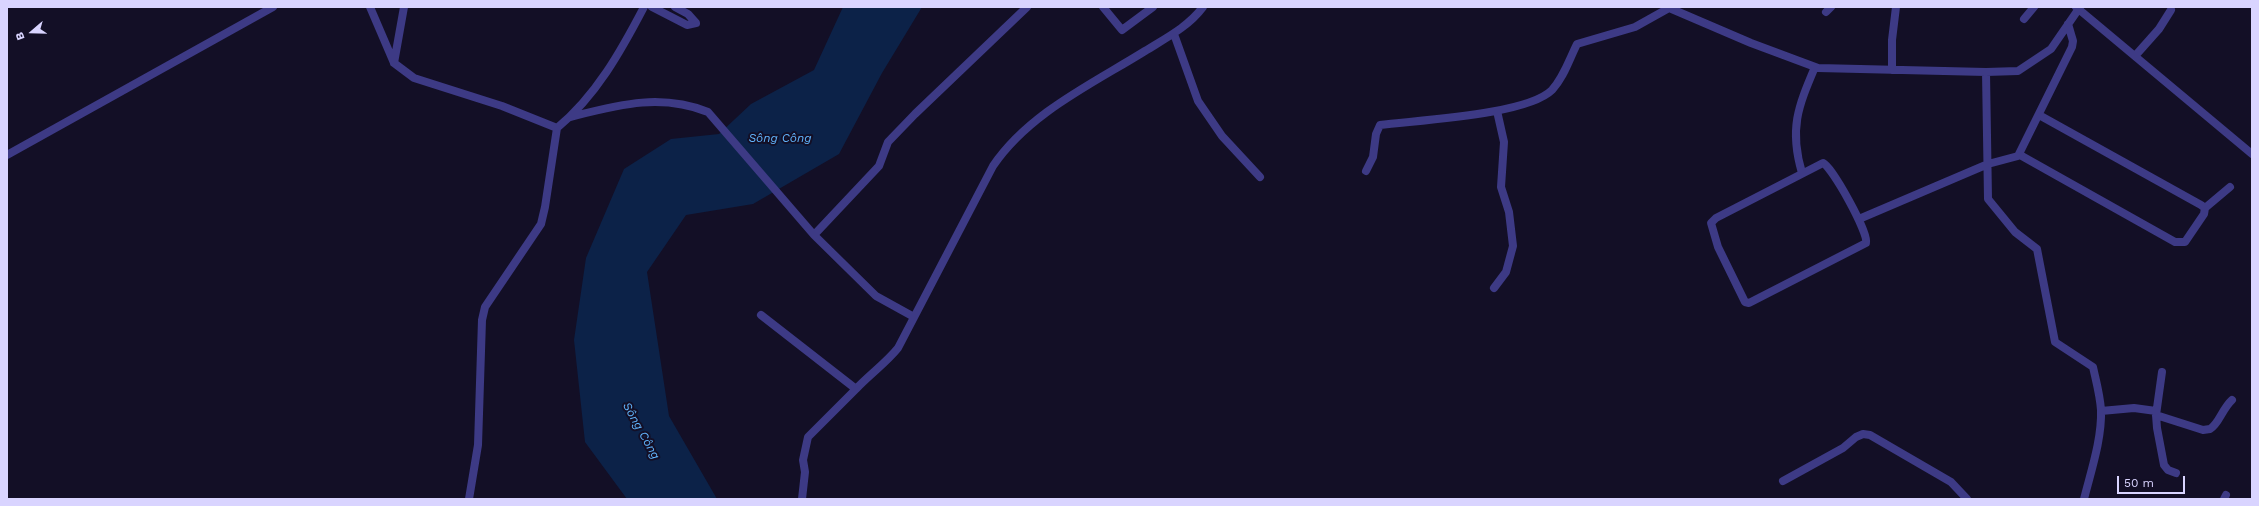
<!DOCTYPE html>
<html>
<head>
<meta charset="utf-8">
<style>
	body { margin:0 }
	#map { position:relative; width:2259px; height:506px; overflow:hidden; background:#130f26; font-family:"Work Sans",sans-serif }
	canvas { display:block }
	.frame { position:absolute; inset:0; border:8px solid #d9d4ff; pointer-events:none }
	.north { position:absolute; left:12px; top:12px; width:40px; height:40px; -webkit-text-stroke:3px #130f26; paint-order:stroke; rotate:250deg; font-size:11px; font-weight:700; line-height:16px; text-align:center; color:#d9d4ff }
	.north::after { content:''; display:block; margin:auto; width:14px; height:18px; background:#d9d4ff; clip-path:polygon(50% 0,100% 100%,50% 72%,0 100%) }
	.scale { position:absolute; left:2117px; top:476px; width:68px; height:18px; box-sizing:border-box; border:2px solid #d9d4ff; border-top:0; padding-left:5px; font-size:12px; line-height:14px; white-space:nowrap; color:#d9d4ff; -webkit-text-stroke:3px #130f26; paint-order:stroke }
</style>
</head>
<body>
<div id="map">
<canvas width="2259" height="506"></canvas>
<div class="frame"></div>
<div class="north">B</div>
<div class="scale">50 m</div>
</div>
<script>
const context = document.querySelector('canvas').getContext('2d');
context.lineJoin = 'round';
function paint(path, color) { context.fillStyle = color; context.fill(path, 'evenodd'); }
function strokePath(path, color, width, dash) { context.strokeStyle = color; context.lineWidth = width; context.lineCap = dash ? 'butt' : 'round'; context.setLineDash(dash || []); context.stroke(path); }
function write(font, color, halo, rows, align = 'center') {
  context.font = font + ' "Work Sans",sans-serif'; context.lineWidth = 4; context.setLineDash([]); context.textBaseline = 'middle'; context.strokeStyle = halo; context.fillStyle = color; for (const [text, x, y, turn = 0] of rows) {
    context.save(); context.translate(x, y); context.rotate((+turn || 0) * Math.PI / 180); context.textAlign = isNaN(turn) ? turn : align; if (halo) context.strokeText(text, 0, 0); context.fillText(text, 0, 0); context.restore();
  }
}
const water = new Path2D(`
	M843,7H922L882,73L839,154L753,204L686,215L647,272L669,416L717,499H627L585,442L574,340L586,258L624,169L671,139L719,134L751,104L814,70Z`);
const street = new Path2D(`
	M370,7L394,63L414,78L502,106L557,128L545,207L541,224L485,307L482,320L478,445L469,499
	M652,7L687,25L696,23L688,14L675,7
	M1103,7L1122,30L1153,7
	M1667,7L1751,43L1818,68L1986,72L2018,71L2051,49L2080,7
	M2076,7L2252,154
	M1826,12L1831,7
	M2024,19L2034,7
	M1174,34L1198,101L1222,136L1260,177
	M2135,56L2159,29L2171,10
	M394,63L404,7
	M1892,70V40L1896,7
	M1986,72L1988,199L2015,232L2037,249L2055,342L2093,367C2096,381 2100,395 2101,410C2102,439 2091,471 2084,499
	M570,117C618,105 660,93 708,112L814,235
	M557,128C596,96 621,51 644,7
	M7,155L273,7
	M2020,155L2175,242H2185L2204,214L2205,208L2201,205L2039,115
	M1823,163C1832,167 1869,233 1866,243L1749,303L1745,302L1718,247L1711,223L1716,218Z
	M1366,171L1373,157L1376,134L1380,125C1418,120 1527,115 1552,90C1564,77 1569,60 1577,44L1635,27L1669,8
	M1802,173C1789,129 1798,107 1815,67
	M2205,208L2230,187
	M1859,219L1988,164L2018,156L2072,47L2073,41L2068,24
	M1494,288L1506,272L1513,246L1509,212L1501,187L1504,142L1497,111
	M761,315L856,389C869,375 886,363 898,348L993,166C1029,113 1092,84 1145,51C1166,38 1188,27 1203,7
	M914,317L876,296L814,235L879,166L888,142L915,114L1027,7
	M2162,372L2156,415L2157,428L2164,465L2168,470L2176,473
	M2101,411L2134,408L2156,411
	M2156,415L2203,430L2210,429C2219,424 2222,409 2232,400
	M1783,481L1843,448L1856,437L1863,434L1870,435L1951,482L1967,499
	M802,499L805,472L803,460L808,437L856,389
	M2224,499L2226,495`);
const waterNames = [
	["Sông Công",780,138],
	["Sông Công",641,431,61]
];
paint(water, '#0c2248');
strokePath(street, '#3d3a85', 8);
write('italic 12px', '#62b6ff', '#130f26', waterNames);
</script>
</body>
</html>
